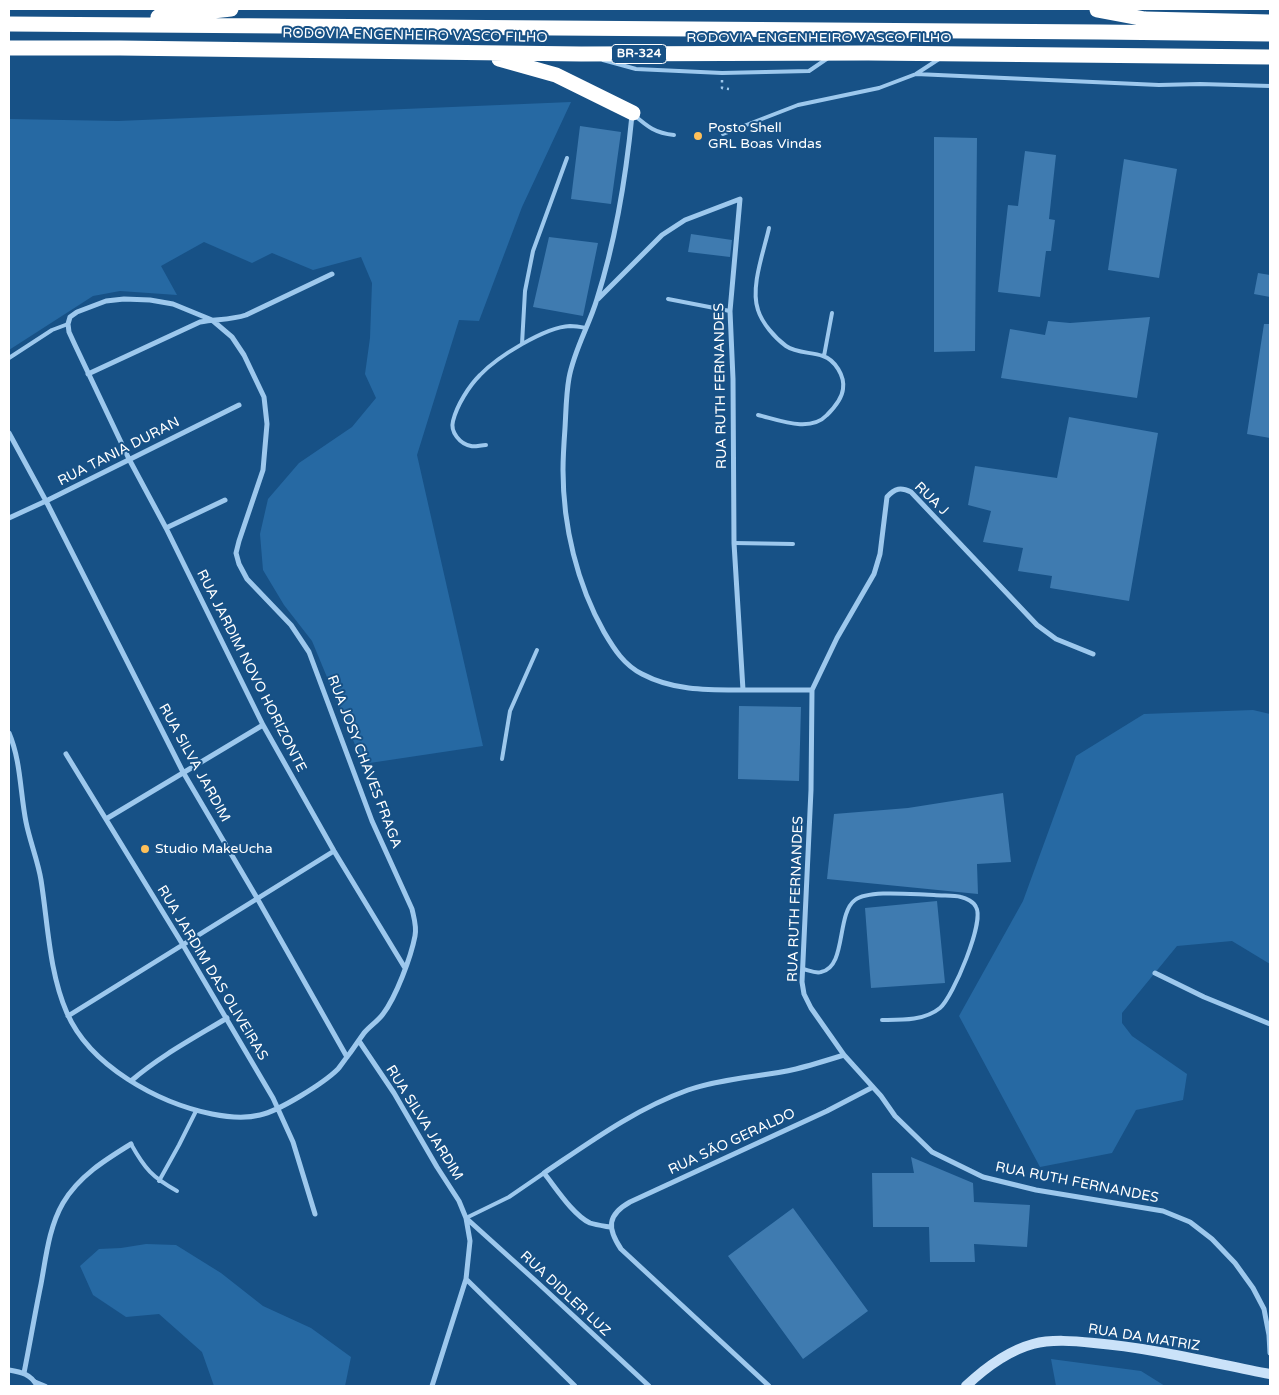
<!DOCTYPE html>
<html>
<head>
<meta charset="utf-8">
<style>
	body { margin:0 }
	#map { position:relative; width:1279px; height:1395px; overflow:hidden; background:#175186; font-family:"Varela Round",sans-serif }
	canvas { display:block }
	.frame { position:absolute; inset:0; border:10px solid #fff; pointer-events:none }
</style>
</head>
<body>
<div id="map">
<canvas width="1279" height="1395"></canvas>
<div class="frame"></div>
</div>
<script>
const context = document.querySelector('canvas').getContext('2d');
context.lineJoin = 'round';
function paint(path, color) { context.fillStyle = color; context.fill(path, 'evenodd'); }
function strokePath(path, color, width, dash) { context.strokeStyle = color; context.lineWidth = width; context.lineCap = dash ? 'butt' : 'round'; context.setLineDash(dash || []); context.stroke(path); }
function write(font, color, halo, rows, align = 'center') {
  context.font = font + ' "Varela Round",sans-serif'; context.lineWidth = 4; context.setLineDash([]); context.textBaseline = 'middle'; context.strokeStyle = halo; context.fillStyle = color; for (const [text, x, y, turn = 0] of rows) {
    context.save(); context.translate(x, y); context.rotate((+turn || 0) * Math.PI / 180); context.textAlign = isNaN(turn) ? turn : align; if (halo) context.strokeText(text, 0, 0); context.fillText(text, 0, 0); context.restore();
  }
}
const green = new Path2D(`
	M571,102L522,207L479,321L459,320L417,455L483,746L363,764L312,641L284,605L263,570L260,534L268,499L299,463L352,427L376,398L365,374L370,338L372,283L361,257L313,270L272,253L252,263L204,242L161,266L177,295L120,291L93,296L9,350V119L118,121Z
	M1253,710L1270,714V964L1232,941L1177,946L1122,1013V1023L1132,1036L1187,1074L1183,1100L1136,1110L1112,1153L1040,1167L959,1016L1023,901L1076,756L1144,714Z
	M146,1244L176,1245L221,1273L263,1306L311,1328L351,1357L345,1386H214L202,1352L159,1314L126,1317L93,1295L80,1266L99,1249L121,1248Z
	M1051,1359L1141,1371L1165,1386H1056Z`);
const building = new Path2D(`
	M580,126L621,132L611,204L571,199Z
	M934,137L977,138L975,351L934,352Z
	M1025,151L1056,155L1049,219L1055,220L1051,251H1046L1040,297L998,292L1008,205L1018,206Z
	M1124,159L1177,169L1159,278L1108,270Z
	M691,234L732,240L730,257L688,252Z
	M549,237L598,243L583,316L533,307Z
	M1258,273L1270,275V297L1254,294Z
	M1150,317L1137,398L1001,378L1010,329L1045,335L1048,321L1070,323Z
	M1264,324H1270V438L1247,434Z
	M1069,417L1158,433L1129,601L1050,588L1052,576L1018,571L1023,548L983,542L991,511L968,505L975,466L1057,478Z
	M739,706L801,707L799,781L738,779Z
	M1003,793L1011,862L977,864L978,894L827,879L834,814L908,808Z
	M937,901L945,983L871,988L865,908Z
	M911,1157L973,1183L974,1202L1030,1205L1027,1247L974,1244L975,1262H930L929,1227H873L872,1173H914Z
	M793,1208L868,1311L803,1359L728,1256Z`);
const path = new Path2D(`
	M722,80V88L729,89`);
const lane = new Path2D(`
	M603,60L636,69L722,73L809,71L828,58
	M916,74L1159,85L1200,84L1270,86
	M634,115C648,127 655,133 674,135
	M723,134L798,105L879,88L916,74L939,59
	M668,299L730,311
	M522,344L525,291L533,251L567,158
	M824,356L832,313
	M9,358L52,330L68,324
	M758,415C779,420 810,433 827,415C834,408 842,399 843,389C845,376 835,360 823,356C811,352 796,353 786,346C775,338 762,323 758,310C750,287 764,251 769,228
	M486,445C481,445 475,447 471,446C460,444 450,432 453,421C457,405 469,386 480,375C497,357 545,327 570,326C575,326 581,327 586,328
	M734,543L793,544
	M502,759L510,711L537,650
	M803,969C808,970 816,974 821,972C847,967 836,914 855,900C869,889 917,895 934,895C943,896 953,895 961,897C966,898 974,902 976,907C985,921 953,997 940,1008C924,1021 901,1020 882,1020
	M131,1144C145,1169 152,1177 177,1191
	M159,1181L179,1145L196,1111
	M466,1218L509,1197L544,1173
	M34,1381L46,1386`);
const street = new Path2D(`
	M632,115C626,177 616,239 597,299C589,326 574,350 569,378C566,395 566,412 565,428C564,442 563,456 563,470C563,526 577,584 604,632C614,649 624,665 642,674C674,691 708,690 743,690C766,690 789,690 812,690L811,790L802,982L804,994L811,1008L844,1055L881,1096L895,1116L932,1152L983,1177L1036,1190L1163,1211L1190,1222L1212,1239L1235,1263L1253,1288L1264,1309L1269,1335L1270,1353
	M598,299L662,235L685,220L740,199L730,311L733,379L734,543L743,690
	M88,374L200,322C216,319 231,320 246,315L332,274
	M9,433L46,501L183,772L257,898L347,1057
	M9,518L46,501L239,405
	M166,528L225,500
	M812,690L837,638L874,574L880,554L887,497C895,488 901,487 911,492L1037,625L1056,639L1093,654
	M9,733C21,761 20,792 26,822C30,842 38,861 41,880C48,924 49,972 67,1013C90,1066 158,1103 212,1114C227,1117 244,1119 260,1115C279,1111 324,1083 338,1069C342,1064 346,1058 350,1053C355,1046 359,1040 364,1033C370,1026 378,1021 383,1014C396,997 411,957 415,936C417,927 414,918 412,909L372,821L309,652L291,625L247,579L239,564L236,553L239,541L263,470L267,424L264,397L244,355L232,337L212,320L173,304L150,300L124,299L106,301L77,312L70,317L68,324L69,332L75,345L129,459L166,528L263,725L334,851L405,968
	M66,754L183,945L273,1098L293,1142L315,1214
	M106,819L263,725
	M1155,973L1204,997L1270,1024
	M68,1016L334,851
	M359,1041L394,1093L437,1167L459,1201L466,1218L470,1241L466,1279L432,1386
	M131,1081C160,1056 194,1038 227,1018
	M466,1218L538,1283L649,1386
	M610,1227C604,1226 596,1225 590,1223C573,1215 556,1188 544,1173C590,1142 635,1109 688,1090C723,1078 761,1077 796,1069C812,1065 828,1060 844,1055
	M466,1279L575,1386
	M9,1370C21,1372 31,1374 37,1386
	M24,1373C30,1343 35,1313 41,1284C46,1257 49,1227 63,1203C79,1176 105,1160 131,1144
	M769,1386L621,1249C607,1228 607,1215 630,1202L827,1111L873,1087`);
const secondary = new Path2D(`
	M966,1386C985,1368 1007,1351 1033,1344C1052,1339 1074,1341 1094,1343C1153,1348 1212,1363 1270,1374`);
const highway = new Path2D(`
	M1097,10L1145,19L1270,22
	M158,17L231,9
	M9,24L1100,32L1270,34
	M9,48H120L581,54L868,53L1270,57
	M499,59L556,75L633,113`);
const markers = [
	[698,136,5,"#ffc059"],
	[145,849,5,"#ffc059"]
];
const shields = [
	[639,54,55]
];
const shieldNames = [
	["BR-324",639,54]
];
const streetNames = [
	["RODOVIA ENGENHEIRO VASCO FILHO",415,36,1],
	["RODOVIA ENGENHEIRO VASCO FILHO",819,38],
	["RUA RUTH FERNANDES",721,386,-91],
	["RUA TANIA DURAN",119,452,-27],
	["RUA J",931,499,44],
	["RUA JARDIM NOVO HORIZONTE",251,671,63],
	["RUA JOSY CHAVES FRAGA",364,762,69],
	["RUA SILVA JARDIM",194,763,61],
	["RUA RUTH FERNANDES",796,899,-88],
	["RUA JARDIM DAS OLIVEIRAS",212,973,59],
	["RUA SILVA JARDIM",424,1123,58],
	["RUA SÃO GERALDO",732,1142,-25],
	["RUA RUTH FERNANDES",1077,1183,11],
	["RUA DIDLER LUZ",565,1294,43],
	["RUA DA MATRIZ",1144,1338,9]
];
const poiNames = [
	["Posto Shell",708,128],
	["GRL Boas Vindas",708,144],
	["Studio MakeUcha",155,849]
];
paint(green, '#2669a3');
paint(building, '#3f7bb0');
strokePath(path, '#9dc8ed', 2.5, [2.5, 4]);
strokePath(lane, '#9dc8ed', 4);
strokePath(street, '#9dc8ed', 5);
strokePath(secondary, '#cae2f9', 10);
strokePath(highway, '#fff', 15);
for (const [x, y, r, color] of markers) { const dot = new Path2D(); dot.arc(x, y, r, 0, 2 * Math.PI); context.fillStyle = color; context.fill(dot); strokePath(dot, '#175186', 2); }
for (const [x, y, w] of shields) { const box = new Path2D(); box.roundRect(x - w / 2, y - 9.5, w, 19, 4); context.fillStyle = '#175186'; context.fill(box); strokePath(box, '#fff', 1); }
write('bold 12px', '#fff', null, shieldNames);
write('14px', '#fff', '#175186', streetNames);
write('14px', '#fff', '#175186', poiNames, 'left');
</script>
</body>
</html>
